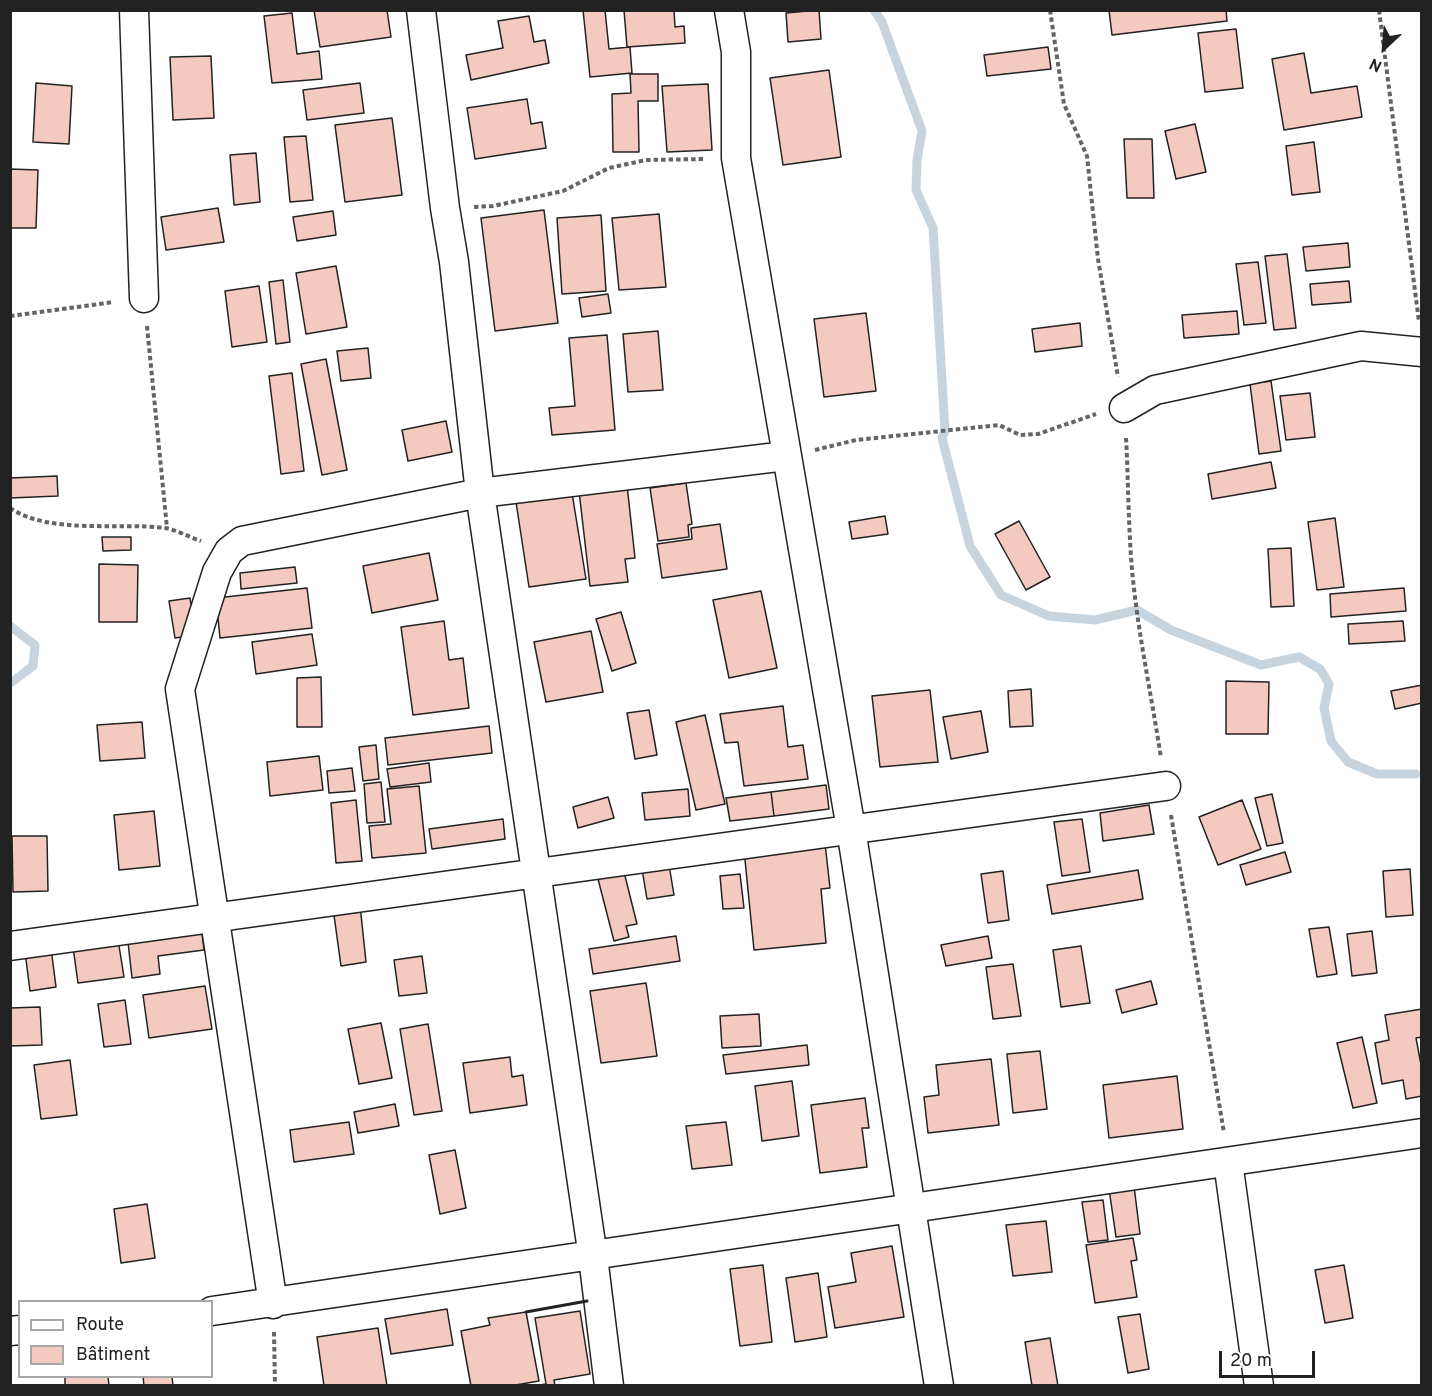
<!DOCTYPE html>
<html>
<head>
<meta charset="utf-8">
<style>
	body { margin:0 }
	#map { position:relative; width:1432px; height:1396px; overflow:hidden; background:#fff; font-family:Overpass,sans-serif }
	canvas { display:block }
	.frame { position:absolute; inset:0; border:12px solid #222; pointer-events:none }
	.legend { position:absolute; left:18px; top:1300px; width:195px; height:78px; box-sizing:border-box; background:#fff; border:2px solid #a7a7a7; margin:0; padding:8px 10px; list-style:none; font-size:18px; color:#222 }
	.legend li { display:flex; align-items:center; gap:12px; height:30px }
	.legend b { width:30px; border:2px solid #a7a7a7 }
	.north { position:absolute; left:1354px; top:18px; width:60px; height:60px; -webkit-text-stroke:4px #fff; paint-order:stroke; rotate:206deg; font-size:16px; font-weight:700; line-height:24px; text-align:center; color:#222 }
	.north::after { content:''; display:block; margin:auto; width:21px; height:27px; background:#222; clip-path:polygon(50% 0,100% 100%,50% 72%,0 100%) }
	.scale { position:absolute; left:1219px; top:1351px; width:96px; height:27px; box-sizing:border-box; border:3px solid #222; border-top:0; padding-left:8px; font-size:18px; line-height:21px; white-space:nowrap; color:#222; -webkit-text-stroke:4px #fff; paint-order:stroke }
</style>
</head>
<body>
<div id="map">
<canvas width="1432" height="1396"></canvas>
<div class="frame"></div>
<ul class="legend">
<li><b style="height:8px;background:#fff"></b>Route</li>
<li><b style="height:16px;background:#f3c9c0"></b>Bâtiment</li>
</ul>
<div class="north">N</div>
<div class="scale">20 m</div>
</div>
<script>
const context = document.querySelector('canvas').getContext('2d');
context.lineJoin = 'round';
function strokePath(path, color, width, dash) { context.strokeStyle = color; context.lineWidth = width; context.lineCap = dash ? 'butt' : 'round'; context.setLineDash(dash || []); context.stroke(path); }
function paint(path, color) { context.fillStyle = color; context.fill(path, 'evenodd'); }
const stream = new Path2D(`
	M874,10L882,22L922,131L917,160L916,190L933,228L945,431L942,438L970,546L1001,595L1049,616L1095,620L1137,610L1171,630L1261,665L1299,657L1320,669L1329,684L1324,708L1331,741L1348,762L1377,774H1416
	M10,626L35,645L33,666L12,682`);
const building = new Path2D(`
	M314,10H387L391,37L320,47Z
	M583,10H605L609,49L630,47L632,73L590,77Z
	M624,10H674L675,27L684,26L685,43L627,47Z
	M819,10L821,39L788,42L786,13Z
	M1109,10H1226L1227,21L1112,35Z
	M292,13L297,54L319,51L322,79L272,83L264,16Z
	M529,16L534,42L545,40L549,63L471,80L466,55L503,48L498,21Z
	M1236,29L1243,88L1205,92L1198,33Z
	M1048,47L1051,69L987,76L984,55Z
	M1304,53L1311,93L1357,86L1362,117L1284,130L1272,59Z
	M211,56L214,118L173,120L170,57Z
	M829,70L841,157L783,165L770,78Z
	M630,74H658V101H638L639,152H613L612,94L631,93Z
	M36,83L72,86L69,144L33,142Z
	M360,83L364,113L307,120L303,90Z
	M708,84L712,150L667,152L662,86Z
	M527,99L531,124L542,122L546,148L475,159L467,108Z
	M392,118L402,195L345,202L335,125Z
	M1195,124L1206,172L1176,179L1165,131Z
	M306,136L313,200L290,202L284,137Z
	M1124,139H1152L1154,198H1127Z
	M1314,142L1320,192L1292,195L1286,146Z
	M256,153L260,202L234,205L230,155Z
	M10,169L38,170L36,228H10Z
	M218,208L224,242L166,250L161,217Z
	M544,210L558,323L495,331L481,218Z
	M333,211L336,235L297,241L293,217Z
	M659,214L666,287L619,290L612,218Z
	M601,215L606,291L562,294L557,218Z
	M1348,243L1350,267L1306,271L1303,247Z
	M1287,254L1296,328L1274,330L1265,256Z
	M1258,262L1266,323L1244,325L1236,264Z
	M336,266L347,327L306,334L296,273Z
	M283,280L290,342L276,344L269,282Z
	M1349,281L1351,302L1312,305L1310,284Z
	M259,286L267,342L232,347L225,291Z
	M608,294L611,313L582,317L579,298Z
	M1237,311L1239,334L1184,338L1182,315Z
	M866,313L876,391L824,397L814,319Z
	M1080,323L1082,346L1035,352L1032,329Z
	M658,331L663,390L628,392L623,334Z
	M607,335L615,430L552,435L549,408L575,406L569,338Z
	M368,348L371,378L341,381L337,351Z
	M326,359L347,470L322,475L301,364Z
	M292,373L304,471L281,474L269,376Z
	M1271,381L1281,451L1259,454L1250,384Z
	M1310,393L1315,437L1286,440L1280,396Z
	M446,421L452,452L408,461L402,430Z
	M1271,462L1276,488L1212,499L1208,474Z
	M57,476L58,496L10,498V478Z
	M686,483L692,524L688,525L689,537L658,541L650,488Z
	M627,485L635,558L625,559L628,582L590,586L579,491Z
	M572,493L586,579L529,587L516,502Z
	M885,516L888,534L852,539L849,522Z
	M1335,518L1344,587L1317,590L1308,522Z
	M1019,521L1050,577L1026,590L995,534Z
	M720,524L727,569L662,578L657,544L692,539L691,528Z
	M102,537H131V550L103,551Z
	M1291,548L1294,606L1271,607L1268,549Z
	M429,553L438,600L372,613L363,566Z
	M99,564L138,565L137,622H99Z
	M295,567L297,583L241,589L240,573Z
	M307,588L312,628L220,638L216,598Z
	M1404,588L1406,611L1331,617L1330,594Z
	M761,591L777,668L729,678L713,600Z
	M190,598L196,635L175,638L169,601Z
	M621,612L636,663L612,671L596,619Z
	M444,621L449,660L463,658L469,708L413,715L401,627Z
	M1403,621L1405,641L1349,644L1348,624Z
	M591,631L603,692L546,702L534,642Z
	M312,634L317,665L256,674L252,642Z
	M321,677L322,727H297V678Z
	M1226,681L1269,682L1268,734H1226Z
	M1422,685V703L1395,709L1391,691Z
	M1031,689L1033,726L1010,727L1008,691Z
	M930,690L938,762L880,767L872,696Z
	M783,706L788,747L803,745L808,779L744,786L738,742L725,743L720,714Z
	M649,710L657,755L635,759L627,713Z
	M981,711L988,752L951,759L943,717Z
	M705,715L725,804L696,810L676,722Z
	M142,722L145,758L100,761L97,725Z
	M489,726L492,753L388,765L385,738Z
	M376,745L379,779L363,781L359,747Z
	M319,756L323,790L270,796L267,762Z
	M429,763L431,782L390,787L387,769Z
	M352,768L355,791L329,793L327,771Z
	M381,782L385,822L367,823L364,784Z
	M826,785L829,809L774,816L771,792Z
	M419,786L426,853L372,858L369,826L391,824L387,789Z
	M688,789L690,816L645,820L642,793Z
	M771,792L774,816L730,821L726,798Z
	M1272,794L1283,843L1267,846L1255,798Z
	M608,797L614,818L578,828L573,807Z
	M356,800L362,861L336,863L331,803Z
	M1242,800L1261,849L1218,865L1199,817Z
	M1149,805L1154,834L1103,841L1100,813Z
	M154,811L160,866L119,870L114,815Z
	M503,819L505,839L432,849L429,829Z
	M1082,819L1090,872L1062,876L1054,822Z
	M12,836H47L48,891L13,892Z
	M825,843L830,888L821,889L826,943L754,950L744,850Z
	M1285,852L1291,872L1246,885L1240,865Z
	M668,859L674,895L647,899L641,863Z
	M1410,869L1413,915L1386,917L1383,871Z
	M1138,870L1143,899L1052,914L1047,885Z
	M1003,871L1009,920L988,923L981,874Z
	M624,872L637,924L626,926L629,937L614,941L598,879Z
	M740,874L744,908L723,909L720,876Z
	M360,905L366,962L341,966L333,908Z
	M200,915L204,950L158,956L160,974L132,978L126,924Z
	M116,927L124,977L78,983L71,933Z
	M1329,927L1337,974L1317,977L1309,929Z
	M1372,931L1377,973L1352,976L1347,934Z
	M676,936L680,961L593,974L589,949Z
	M988,936L992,958L946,966L941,945Z
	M1081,946L1090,1003L1061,1007L1053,950Z
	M51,948L56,987L30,991L25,952Z
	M422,956L427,993L399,996L394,960Z
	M1013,964L1021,1016L993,1019L986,967Z
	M1151,981L1157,1004L1122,1013L1116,990Z
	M646,983L657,1056L601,1063L590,991Z
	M205,986L212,1029L149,1038L143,995Z
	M125,1000L131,1044L104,1047L98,1004Z
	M40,1007L42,1045L10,1046V1008Z
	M1422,1009V1037L1416,1038L1422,1070V1096L1406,1099L1403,1080L1382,1084L1375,1043L1389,1040L1385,1015Z
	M759,1014L761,1046L722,1048L720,1016Z
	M381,1023L392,1078L359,1084L348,1029Z
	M428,1024L442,1111L414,1115L400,1029Z
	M1362,1037L1377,1103L1353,1108L1337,1043Z
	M807,1045L809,1065L726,1074L723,1055Z
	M1040,1051L1047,1109L1013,1113L1007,1054Z
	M510,1057L512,1077L523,1075L527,1105L470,1113L463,1063Z
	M991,1059L999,1125L928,1133L924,1097L939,1095L936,1065Z
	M70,1060L77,1115L41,1119L34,1065Z
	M1177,1076L1183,1129L1109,1138L1103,1085Z
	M792,1081L799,1136L762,1141L755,1086Z
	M865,1098L869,1128H862L867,1167L820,1173L811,1105Z
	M395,1104L399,1126L358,1133L354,1112Z
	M349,1122L354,1154L294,1162L290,1130Z
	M726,1122L732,1165L692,1169L686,1126Z
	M455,1150L466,1208L440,1214L429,1155Z
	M1133,1178L1140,1234L1116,1237L1108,1182Z
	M1103,1200L1108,1240L1088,1242L1082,1202Z
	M147,1204L155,1258L121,1263L114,1209Z
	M1046,1221L1052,1272L1013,1276L1006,1225Z
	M1133,1238L1137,1260L1131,1261L1137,1297L1095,1303L1086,1245Z
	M892,1246L904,1317L835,1328L828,1287L856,1282L851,1253Z
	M763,1265L772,1342L740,1346L730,1269Z
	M1344,1265L1353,1318L1325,1323L1315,1270Z
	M818,1273L827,1337L795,1342L786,1278Z
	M447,1309L453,1345L391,1354L385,1319Z
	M580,1311L590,1374L554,1380L555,1386H534L546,1384L535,1318Z
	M526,1312L539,1381L510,1386H471L461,1331L490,1325L488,1318Z
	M1140,1314L1149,1369L1128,1373L1118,1317Z
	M378,1328L387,1386H324L317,1337Z
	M1050,1338L1058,1386H1032L1025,1342Z
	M65,1376H108L109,1386H65Z
	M143,1376H172L173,1386H144Z`);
const path = new Path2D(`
	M1050,10L1064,104L1087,156L1098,259L1118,377
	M1379,10L1419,322
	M474,207L493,206L563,191L609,168L646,160L705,159
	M10,316L114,302
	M147,326L167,528
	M1126,438C1128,471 1128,505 1130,539C1133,612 1150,685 1161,758
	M815,450L856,440L999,425L1020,435L1038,434L1096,414
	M10,508C50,535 119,522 165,528C177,530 189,537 201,541
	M1171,815L1224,1133
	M274,1332L275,1386`);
const minor = new Path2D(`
	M134,10L144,298
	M421,10L445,208L454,262L480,493L593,1257L609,1386
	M729,10L736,52V158L851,829L939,1386
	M1124,408L1155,390L1361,346L1422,352
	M10,946L1166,786
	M1228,1162L1259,1386
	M273,1304L180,689L217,572L229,551L242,541L480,493L786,456
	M212,1311L1422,1133
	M10,1331L20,1330`);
const wall = new Path2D(`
	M526,1312L587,1301`);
strokePath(stream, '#c7d3dd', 9);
paint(building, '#f3c9c0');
strokePath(building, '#222', 1.5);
strokePath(minor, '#222', 31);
strokePath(path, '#646464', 4, [4.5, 3]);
strokePath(minor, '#fff', 28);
strokePath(wall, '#222', 3);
</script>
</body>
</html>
